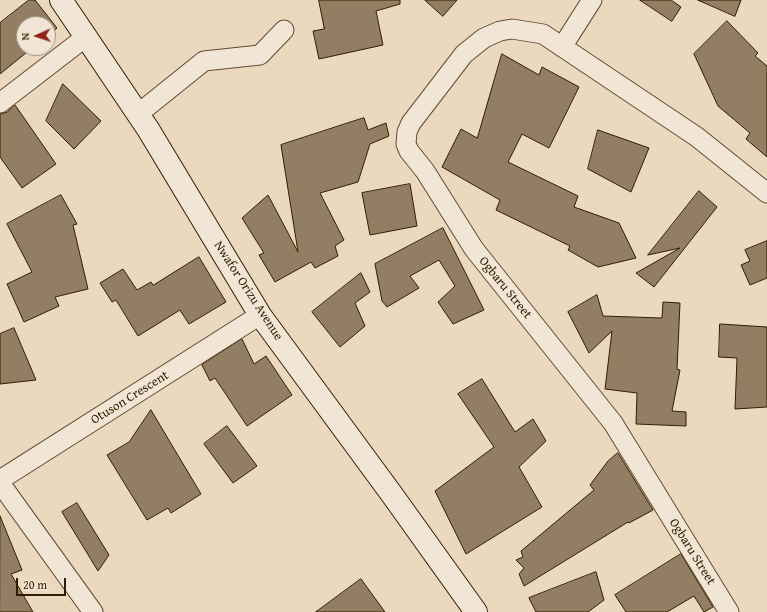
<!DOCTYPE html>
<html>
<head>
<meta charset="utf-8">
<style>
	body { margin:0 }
	#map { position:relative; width:767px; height:612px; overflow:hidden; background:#ead8bf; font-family:"Gentium Book Plus",serif }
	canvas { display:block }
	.north { position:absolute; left:16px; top:16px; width:40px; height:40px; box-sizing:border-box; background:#f1e6d5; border:1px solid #a59680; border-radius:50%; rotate:267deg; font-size:11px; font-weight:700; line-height:16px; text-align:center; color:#331d00 }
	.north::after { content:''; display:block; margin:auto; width:14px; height:18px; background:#8f2418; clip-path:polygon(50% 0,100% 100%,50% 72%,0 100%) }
	.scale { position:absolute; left:16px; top:578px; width:50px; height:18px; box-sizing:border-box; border:2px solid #331d00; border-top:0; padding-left:5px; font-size:12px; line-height:14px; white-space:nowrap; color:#331d00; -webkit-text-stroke:3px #f1e6d5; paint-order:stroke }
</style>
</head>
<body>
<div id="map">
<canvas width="767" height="612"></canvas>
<div class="north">N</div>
<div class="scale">20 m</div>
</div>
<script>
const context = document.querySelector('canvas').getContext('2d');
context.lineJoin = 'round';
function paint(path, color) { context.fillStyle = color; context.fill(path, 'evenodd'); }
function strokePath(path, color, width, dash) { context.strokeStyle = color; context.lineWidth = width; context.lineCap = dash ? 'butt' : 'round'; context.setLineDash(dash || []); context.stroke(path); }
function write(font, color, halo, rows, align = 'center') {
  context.font = font + ' "Gentium Book Plus",serif'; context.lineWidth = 3; context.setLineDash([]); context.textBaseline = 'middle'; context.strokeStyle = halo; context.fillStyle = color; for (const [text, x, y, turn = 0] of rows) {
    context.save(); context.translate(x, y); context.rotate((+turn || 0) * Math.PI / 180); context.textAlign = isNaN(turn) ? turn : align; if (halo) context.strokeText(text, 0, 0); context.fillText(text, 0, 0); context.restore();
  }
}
const building = new Path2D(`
	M29,0H35L57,28L48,36V24H24V48H32L0,74V23Z
	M319,0H400V4L376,11L383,45L319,59L313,31L324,29Z
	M425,0H457L443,16Z
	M640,0H671L681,7L672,21Z
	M698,0H741L735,16Z
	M727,21L758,53L755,56L767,66V157L746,139L750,133L718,106L694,54Z
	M502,54L539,75L542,67L579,87L549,148L522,134L508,162L578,196L574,207L619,223L636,258L598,267L568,250L570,246L496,210L500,200L442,167L461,129L477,138Z
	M63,84L101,121L74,149L46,121Z
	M15,105L56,164L22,188L0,157V114L7,112Z
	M364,118L368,130L386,123L389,136L370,144L358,182L320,193L344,240L335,246L338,256L315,268L311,262L275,282L259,255L264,253L242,218L268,195L298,252L281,145Z
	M598,130L649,148L631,192L588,169Z
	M410,184L417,226L370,235L362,193Z
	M699,191L717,207L654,287L636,273L680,248L648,255Z
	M61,195L77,224L73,225L88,289L55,297L59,306L24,322L7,284L32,272L7,224Z
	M443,228L484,310L453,324L438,302L455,286L439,260L410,276L419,288L387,307L382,301L375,264Z
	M767,241V278L750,285L741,265L750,261L745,250Z
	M199,257L226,302L189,324L180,310L138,336L116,300L112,302L100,283L123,269L137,290L151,282L153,285Z
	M361,273L370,292L355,303L365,326L340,347L312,312Z
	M597,295L603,316L662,318L663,302L680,303L677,369L680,370L672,411L686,412V426L636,424L637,393L605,389L612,331L589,353L568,312Z
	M720,324L767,327V407L735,409L737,358L719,357Z
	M14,328L36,380L0,384V334Z
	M242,339L254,364L266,356L292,395L247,426L215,378L210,381L202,365Z
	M482,379L515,432L533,419L546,441L519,467L542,507L466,554L435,491L494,447L458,394Z
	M151,410L201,494L171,513L168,508L147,520L107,455L129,442Z
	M227,426L257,466L233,483L204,444Z
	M618,453L653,510L629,523L628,522L524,586L519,574L524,568L516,560L523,557L521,551L594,490L590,485L608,461Z
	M77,503L109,555L98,571L62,512Z
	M0,516L22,570L11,574L33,612H0Z
	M681,554L713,607L704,612L694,596L667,612H626L615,595Z
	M596,572L604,600L588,612H536L529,598Z
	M361,579L385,612H316Z`);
const street = new Path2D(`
	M562,47L592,0
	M0,103L87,36
	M138,114L204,61L260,55L284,30
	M0,480L260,315
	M0,483L93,612
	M729,612L613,423L474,249L425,171L409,151L406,144L407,132L411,123L464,54L484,38L500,31L512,29L543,34L697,137L767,193`);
const secondary = new Path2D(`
	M61,0L148,129L260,315L393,496L476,612`);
const streetNames = [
	["Ogbaru Street",505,288,51],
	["Nwafor Orizu Avenue",248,291,57],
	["Otuson Crescent",130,398,-32],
	["Ogbaru Street",692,552,58]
];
paint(building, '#927e63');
strokePath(building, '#331d00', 1);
strokePath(street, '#614c30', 21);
strokePath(secondary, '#331d00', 24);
strokePath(street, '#f1e6d5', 19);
strokePath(secondary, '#f1e6d5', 22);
write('13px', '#331d00', '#f1e6d5', streetNames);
</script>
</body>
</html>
